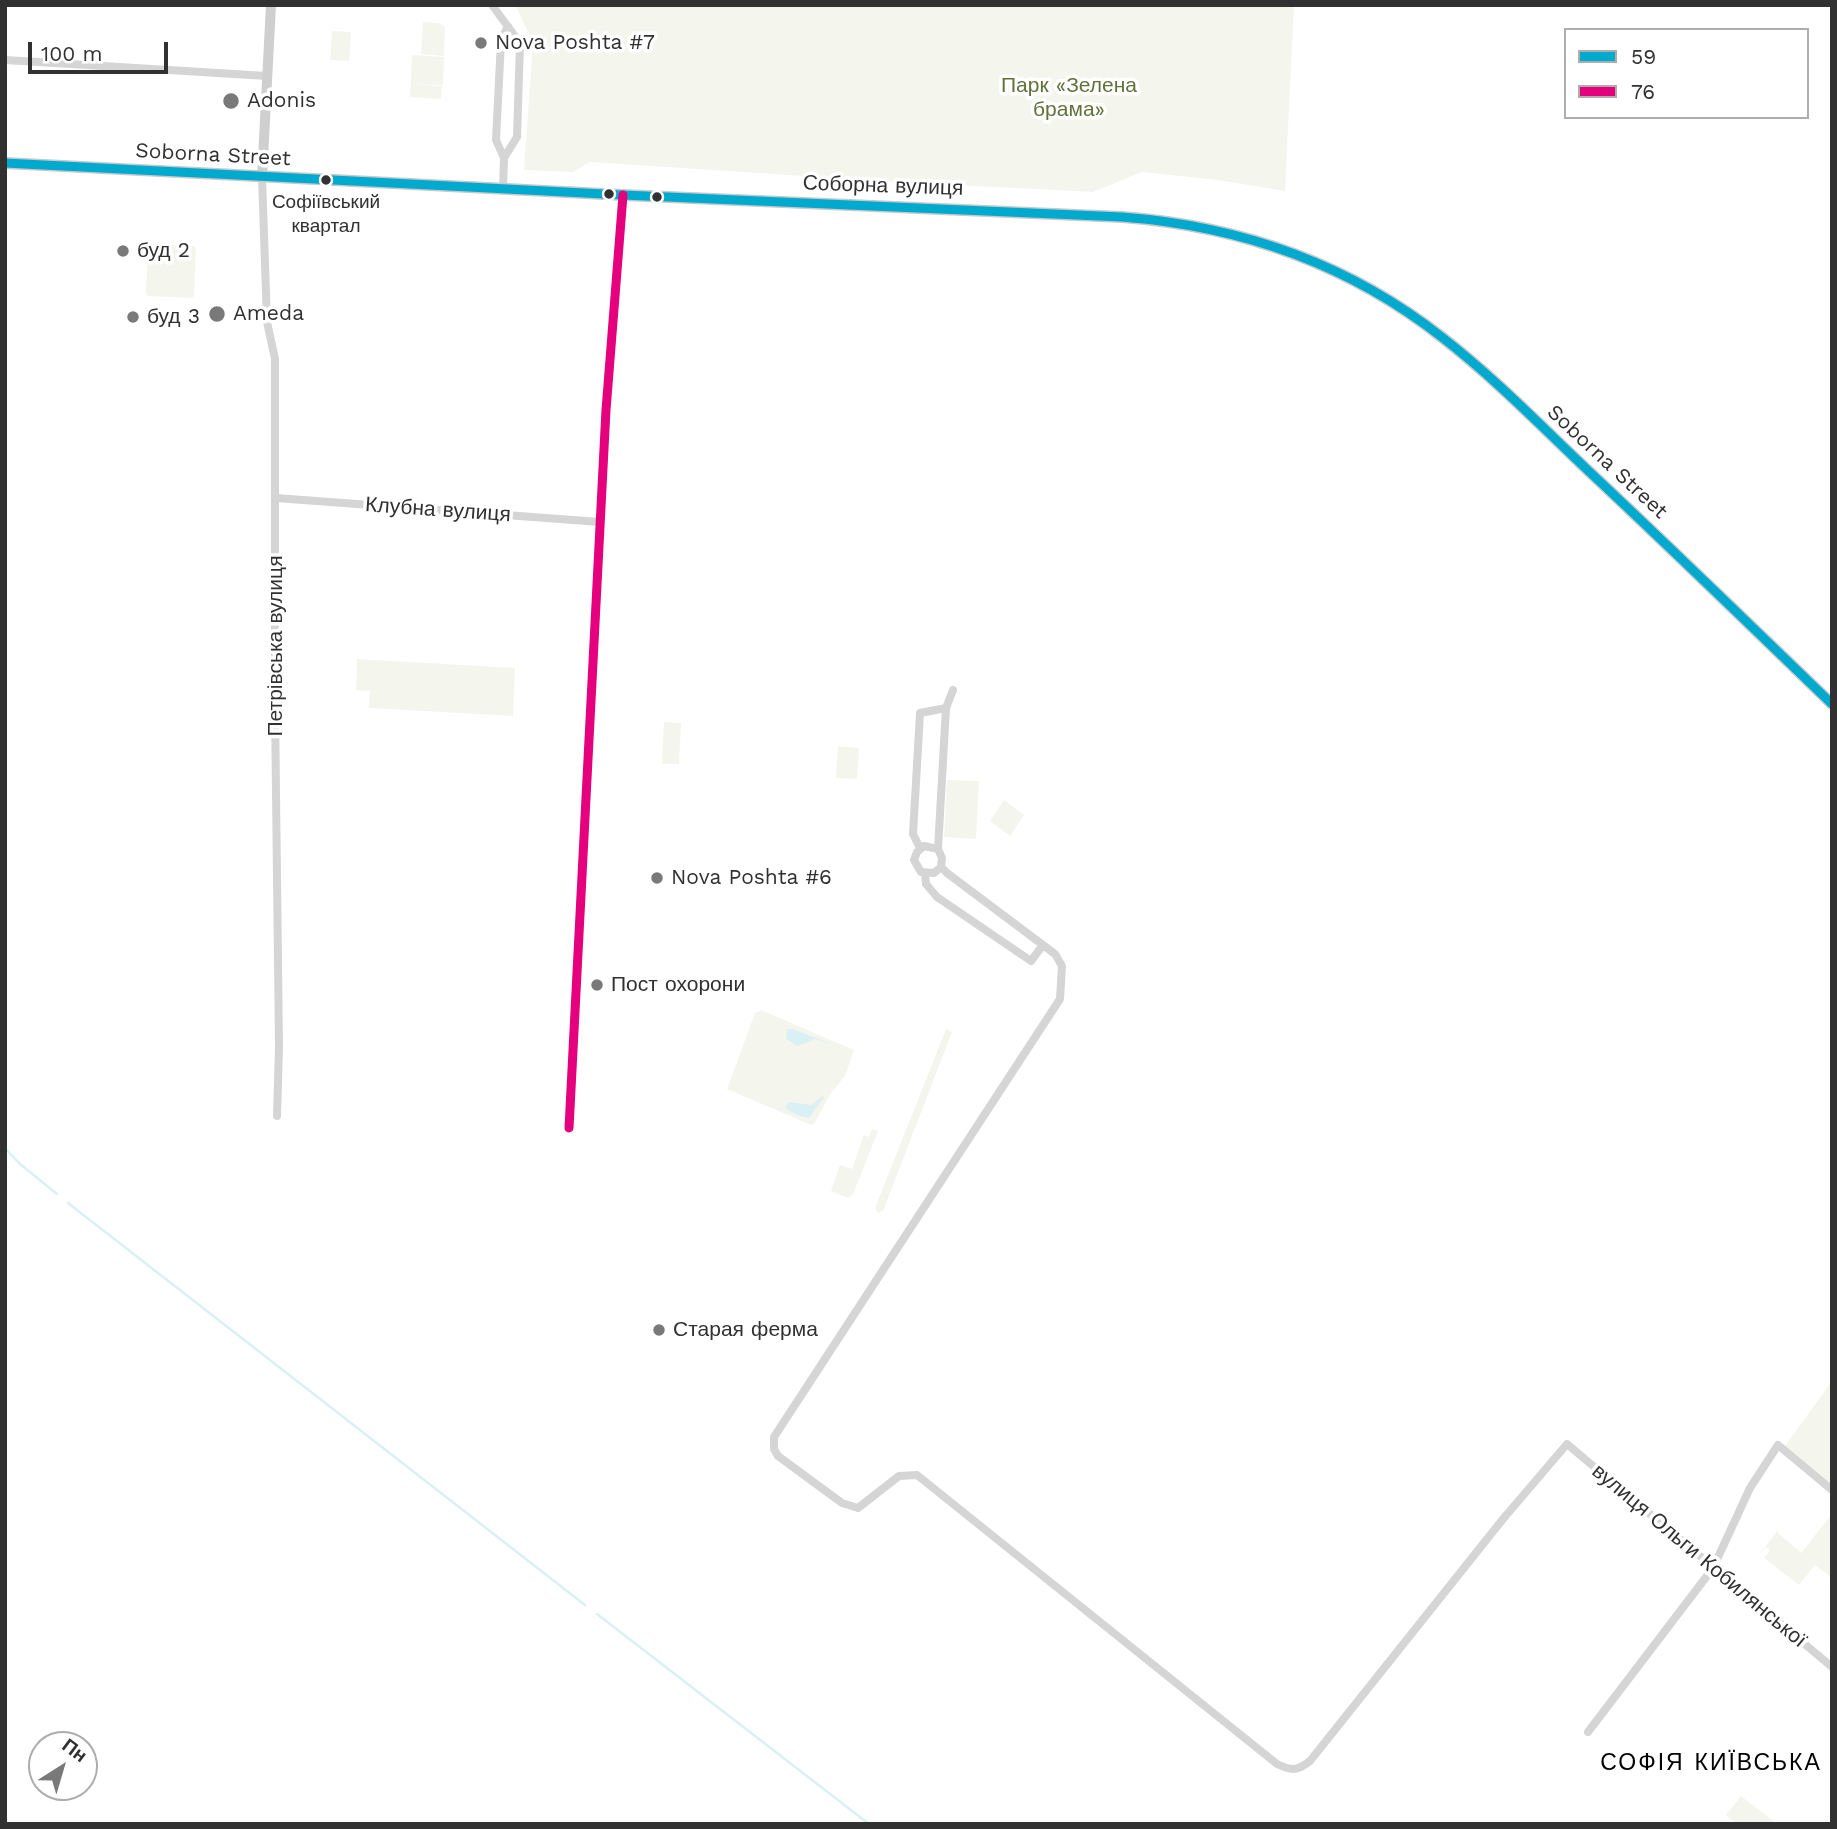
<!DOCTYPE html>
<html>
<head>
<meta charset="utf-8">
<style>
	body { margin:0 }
	#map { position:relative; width:1837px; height:1829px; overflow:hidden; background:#fff; font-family:"Work Sans",sans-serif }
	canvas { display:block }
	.frame { position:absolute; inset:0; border:7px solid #313131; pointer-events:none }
	.legend { position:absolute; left:1564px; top:28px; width:245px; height:91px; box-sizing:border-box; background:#fff; border:2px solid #adadad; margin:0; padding:9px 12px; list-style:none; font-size:21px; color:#313131 }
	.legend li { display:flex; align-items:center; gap:14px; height:35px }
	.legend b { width:35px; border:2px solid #adadad }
	.north { position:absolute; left:28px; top:1731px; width:70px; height:70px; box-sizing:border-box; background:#fff; border:2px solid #adadad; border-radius:50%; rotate:37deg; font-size:19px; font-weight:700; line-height:28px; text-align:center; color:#313131 }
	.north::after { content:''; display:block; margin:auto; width:24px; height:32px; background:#797979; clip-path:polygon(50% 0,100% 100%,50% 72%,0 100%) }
	.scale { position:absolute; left:28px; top:42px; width:140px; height:32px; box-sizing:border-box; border:4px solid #313131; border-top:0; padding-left:9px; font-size:21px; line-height:24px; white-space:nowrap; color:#313131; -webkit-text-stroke:5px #fff; paint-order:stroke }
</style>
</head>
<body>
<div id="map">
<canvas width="1837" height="1829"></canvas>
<div class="frame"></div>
<ul class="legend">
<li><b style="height:9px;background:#00a9ce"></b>59</li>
<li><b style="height:9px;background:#e5007d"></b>76</li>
</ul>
<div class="north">Пн</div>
<div class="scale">100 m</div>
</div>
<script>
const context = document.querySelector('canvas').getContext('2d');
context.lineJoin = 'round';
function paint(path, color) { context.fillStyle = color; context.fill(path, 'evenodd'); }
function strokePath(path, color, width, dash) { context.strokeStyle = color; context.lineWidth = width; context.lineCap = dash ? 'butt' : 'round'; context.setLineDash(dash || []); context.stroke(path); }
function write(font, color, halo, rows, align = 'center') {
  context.font = font + ' "Work Sans",sans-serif'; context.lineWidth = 7; context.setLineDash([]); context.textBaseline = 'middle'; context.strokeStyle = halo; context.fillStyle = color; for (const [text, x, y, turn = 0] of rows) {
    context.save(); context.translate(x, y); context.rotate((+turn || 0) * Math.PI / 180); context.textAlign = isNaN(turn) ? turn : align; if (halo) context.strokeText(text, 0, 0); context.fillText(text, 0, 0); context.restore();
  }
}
const green = new Path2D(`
	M515,5H1294L1285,191L1218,180L1142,172L1093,192L880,181L590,162L573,172L524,170L533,42Z
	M423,22L439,23L445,27L444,56L421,54Z
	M332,31L351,32L349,61L330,60Z
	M412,55L444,57L443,85L412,84L442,86L441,99L410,97Z
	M150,244L194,246L196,249L194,296L192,298L148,296L146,293L148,246Z
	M357,659L515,668L513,716L369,708L370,691L356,690Z
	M664,722L681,723L679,764H662Z
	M838,746L859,748L857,779L836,778Z
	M947,780L979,781L976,839L944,837Z
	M1004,800L1024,815L1010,836L990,821Z
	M761,1010L854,1050L845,1076L831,1093L814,1124L811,1125L727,1089L755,1013Z
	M946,1029L952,1032L883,1211L878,1213L875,1208Z
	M872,1129L878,1131L853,1194L848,1198L831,1191L840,1165L852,1169L864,1135L869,1137Z
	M1832,1381V1486L1785,1446Z
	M1814,1484L1777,1532L1801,1553L1832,1514V1578L1815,1565L1799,1585L1764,1558L1770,1550L1766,1547L1757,1557Z
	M1741,1796L1777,1824H1737L1726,1815Z`);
const water = new Path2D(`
	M787,1029H792L832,1044L815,1039L798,1046L786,1039Z
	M823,1096L824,1097L809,1118L797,1115L785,1108L789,1102L811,1105Z`);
const stream = new Path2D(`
	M5,1148L20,1164L57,1194
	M68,1203L585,1605
	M597,1614L869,1824`);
const minor = new Path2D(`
	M492,5L520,43L517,137L504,158
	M5,60L267,76
	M262,177L267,322L275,359V709L279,1046L277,1116
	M503,189L504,158L496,140L501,41L508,26
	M276,498L600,522
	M920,848L913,834L920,713L946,708
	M938,849L946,708L953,690
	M941,867L934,873L921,872L914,860L917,852L924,846L938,849L942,858L941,867L947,873L1055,954L1062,966L1060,999L774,1437V1449L778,1456L842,1503L858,1508L899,1476L917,1475L1277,1764C1292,1771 1297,1771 1310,1761L1503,1519L1567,1444L1832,1667
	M925,874L926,884L937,897L1031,961L1043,945
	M569,1128L606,410L623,195
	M1588,1732L1713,1568L1750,1488L1778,1445L1832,1490`);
const secondary = new Path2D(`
	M262,177L271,5`);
const primary = new Path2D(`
	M5,163L623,195L1122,217C1241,226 1348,263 1443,338C1497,380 1545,430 1595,477C1675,552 1753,628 1832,704`);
const bus1 = new Path2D(`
	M5,163L623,195L1122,217C1241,226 1348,263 1443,338C1497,380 1545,430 1595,477C1675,552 1753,628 1832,704`);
const bus2 = new Path2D(`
	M569,1128L606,410L623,195`);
const markers = [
	[481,43,7,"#797979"],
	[231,101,9,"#797979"],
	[326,180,6,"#313131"],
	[609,194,6,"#313131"],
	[657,197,6,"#313131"],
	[123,251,7,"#797979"],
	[217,314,9,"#797979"],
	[133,317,7,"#797979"],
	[657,878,7,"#797979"],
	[597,985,7,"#797979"],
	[659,1330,7,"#797979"]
];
const busNames = [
	["Софіївський",326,202],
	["квартал",326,226]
];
const poiNames = [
	["Nova Poshta #7",495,43],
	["Adonis",247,101],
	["буд 2",137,251],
	["Ameda",233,314],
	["буд 3",147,317],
	["Nova Poshta #6",671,878],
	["Пост охорони",611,985],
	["Старая ферма",673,1330]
];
const parkNames = [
	["Парк «Зелена",1069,86],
	["брама»",1069,110]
];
const streetNames = [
	["Soborna Street",213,155,3],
	["Соборна вулиця",883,186,2],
	["Soborna Street",1607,462,43],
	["Клубна вулиця",438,510,4],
	["Петрівська вулиця",276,646,-90],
	["вулиця Ольги Кобилянської",1699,1556,40]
];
const neighbourhoodNames = [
	["СОФІЯ КИЇВСЬКА",1711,1763]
];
paint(green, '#f4f6ed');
paint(water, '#d9f0f4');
strokePath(stream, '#d9f0f4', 2.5);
strokePath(minor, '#d5d5d5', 8);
strokePath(secondary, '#cfcfcf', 10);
strokePath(primary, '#c9c9c9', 12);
strokePath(bus1, '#00a9ce', 9);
strokePath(bus2, '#e5007d', 9);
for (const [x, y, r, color] of markers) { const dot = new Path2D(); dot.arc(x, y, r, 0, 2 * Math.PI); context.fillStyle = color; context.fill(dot); strokePath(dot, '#fff', 2.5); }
write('19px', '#313131', '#fff', busNames);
write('21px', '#313131', '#fff', poiNames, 'left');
write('21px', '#5f7239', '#fff', parkNames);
write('21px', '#313131', '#fff', streetNames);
context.letterSpacing = '2px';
write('23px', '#000', '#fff', neighbourhoodNames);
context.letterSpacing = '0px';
</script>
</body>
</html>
